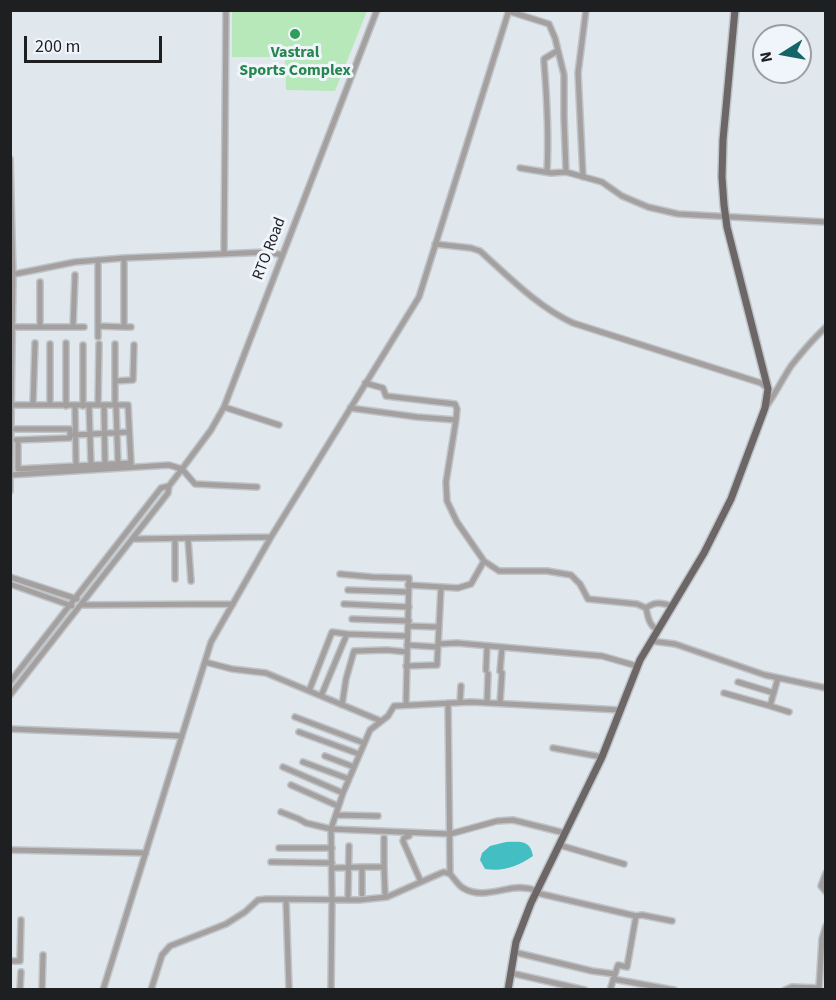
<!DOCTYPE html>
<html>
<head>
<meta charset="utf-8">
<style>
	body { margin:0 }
	#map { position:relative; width:836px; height:1000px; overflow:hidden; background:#e1e8ed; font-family:"Source Sans 3",sans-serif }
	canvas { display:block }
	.frame { position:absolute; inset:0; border:12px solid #1d1f21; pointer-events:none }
	.north { position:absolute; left:752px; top:24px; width:60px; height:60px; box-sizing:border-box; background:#eff5fb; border:2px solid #9b9fa4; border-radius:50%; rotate:259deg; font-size:16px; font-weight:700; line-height:24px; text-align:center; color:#1d1f21 }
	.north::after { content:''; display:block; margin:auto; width:21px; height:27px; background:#156468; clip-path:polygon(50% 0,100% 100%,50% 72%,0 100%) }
	.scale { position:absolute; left:24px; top:36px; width:138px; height:27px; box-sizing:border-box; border:3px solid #1d1f21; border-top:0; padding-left:8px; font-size:18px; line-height:21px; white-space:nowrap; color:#1d1f21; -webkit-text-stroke:4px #eff5fb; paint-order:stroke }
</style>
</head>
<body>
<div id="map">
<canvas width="836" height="1000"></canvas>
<div class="frame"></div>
<div class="north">N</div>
<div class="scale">200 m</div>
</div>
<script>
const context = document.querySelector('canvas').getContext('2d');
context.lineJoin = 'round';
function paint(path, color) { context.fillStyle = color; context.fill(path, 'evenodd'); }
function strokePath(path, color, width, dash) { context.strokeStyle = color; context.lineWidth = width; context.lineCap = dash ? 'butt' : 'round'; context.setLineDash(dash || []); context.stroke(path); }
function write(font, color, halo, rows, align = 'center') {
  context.font = font + ' "Source Sans 3",sans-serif'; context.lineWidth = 6; context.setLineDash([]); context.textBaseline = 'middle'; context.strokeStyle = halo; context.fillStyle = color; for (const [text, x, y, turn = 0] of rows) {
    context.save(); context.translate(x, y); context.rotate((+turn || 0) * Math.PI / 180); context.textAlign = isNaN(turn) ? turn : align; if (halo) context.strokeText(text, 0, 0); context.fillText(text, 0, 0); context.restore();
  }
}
const green = new Path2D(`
	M232,11V10L367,11L335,91L286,90L285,57H232Z`);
const water = new Path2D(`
	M506,842C520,842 530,839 533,856C518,866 504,872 485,869L480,860L482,853L490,846Z`);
const minor = new Path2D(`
	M508,11L549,24L555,38L564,75V117L566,172
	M10,159L13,275L10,491
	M520,168L551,173L566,172L602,182L622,196L648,207L678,214L826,222
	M547,172C549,135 547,99 544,62V59L557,51
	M583,177L578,73L586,10
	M435,244L471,248L480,251C509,277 538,307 573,323L761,383L767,388
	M224,254L226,10
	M124,258V327H131
	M98,260V326
	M10,275L75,262L124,258L268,252L282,255
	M40,282V327H84
	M12,327H40
	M73,327L75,275
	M98,337V326L124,327
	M115,344V381
	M83,345V406
	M12,405H128L131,463L18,469V440
	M33,405L35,343
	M50,405V344
	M89,405L91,465
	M98,405L99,344
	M104,405L105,464
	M115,405V381L133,380L134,345
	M116,405L118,464
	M66,406V343
	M75,406L76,466
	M224,407L279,425
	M766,407C775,394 782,380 791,366C802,352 813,339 826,327
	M350,408L417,417L456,420L457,409L455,404L386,396L383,388L365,383
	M456,420L446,482L447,501L457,522L484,561L499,571H547L571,575L580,584L588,599L637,604L646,608C648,617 649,626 658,630
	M15,429H70V438L16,440
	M74,435L129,432
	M10,475L169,465L182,469L195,484L257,487
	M132,539L271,537
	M188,539L191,581
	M340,574L372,577L409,578L406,704
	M10,577L77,599
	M175,579V539
	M10,584L72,606
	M408,585L458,588L471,584L484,561
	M348,590L408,592
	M344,604L409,607
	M82,605L233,604
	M646,608C656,601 661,603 673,606
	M352,619L409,621
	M408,626L439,627L441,587
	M651,641L675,644L765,675L826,688
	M438,644L457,643L602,656L637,666
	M407,645L438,647
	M205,662L232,669L266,673L381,721
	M406,666L437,665L439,627
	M486,670L487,646
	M500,671L502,648
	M778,678L770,706L789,712
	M10,682L161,488L169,486L182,469L211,430L224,407L377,10
	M738,682L774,693
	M309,691L332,632L347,634
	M724,693L770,706
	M10,695L168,493L169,486
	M321,696L347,634L407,636
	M460,702L461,686
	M487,703L488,674
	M500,703L502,673
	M342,705L346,679L354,651L387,650L407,652
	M295,717L364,743
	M10,729L182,736
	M299,732L359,754
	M553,748L602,757
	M325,756L354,767
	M303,762L349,779
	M283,767L343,793
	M291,785L338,806
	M281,812L299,819L306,823L331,829L450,834L497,821L513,820L565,833
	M336,815L378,816
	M409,836L404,838L403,841L421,882
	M559,845L624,864
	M279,848H332
	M10,850L146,853
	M271,862L332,863
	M362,867H384V838
	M384,867L385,893
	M332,868L362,867V894
	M826,873L821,886L826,892
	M450,874C454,878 458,885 463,888C479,898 498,890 514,888C522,887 530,888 538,891
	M537,893L636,916L627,967L618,965L610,990
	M348,896L349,846
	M286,900L289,990
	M636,916L642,915L672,921
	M514,952L592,971L615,974
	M10,961H20L21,920
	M511,973L585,990
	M613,979L674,990
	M20,990L21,972
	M42,990L43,955
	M103,990L211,642L271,537L419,297L509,10
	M151,990L162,955L170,946L226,924L245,912L258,900L267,899L359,900L387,897L439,874L444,872L450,874L448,703
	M331,990L332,900L331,829L343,793L370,730L388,716L394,706L471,702L620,710
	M785,990L792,987L819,988L822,939L826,926`);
const major = new Path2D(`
	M508,990L516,942L531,903L602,757L640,660L704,553L731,499L765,408L768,389L727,227L724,205L722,177L723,140L735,10`);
const markers = [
	[295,34,6,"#2e9e5b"]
];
const leisureNames = [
	["Vastral",295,53],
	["Sports Complex",295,71]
];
const streetNames = [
	["RTO Road",270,249,-69]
];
paint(green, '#b6e8ba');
paint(water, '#43bec3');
strokePath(minor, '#bec4c8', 8);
strokePath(major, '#bec4c8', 10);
strokePath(minor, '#a4a0a0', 5);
strokePath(major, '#6d6666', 7);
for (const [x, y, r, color] of markers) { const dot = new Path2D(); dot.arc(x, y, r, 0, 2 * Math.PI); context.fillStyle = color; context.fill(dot); strokePath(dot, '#eff5fb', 2); }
write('bold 16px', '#27864d', '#eff5fb', leisureNames);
write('16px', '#1d1f21', '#eff5fb', streetNames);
</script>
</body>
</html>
